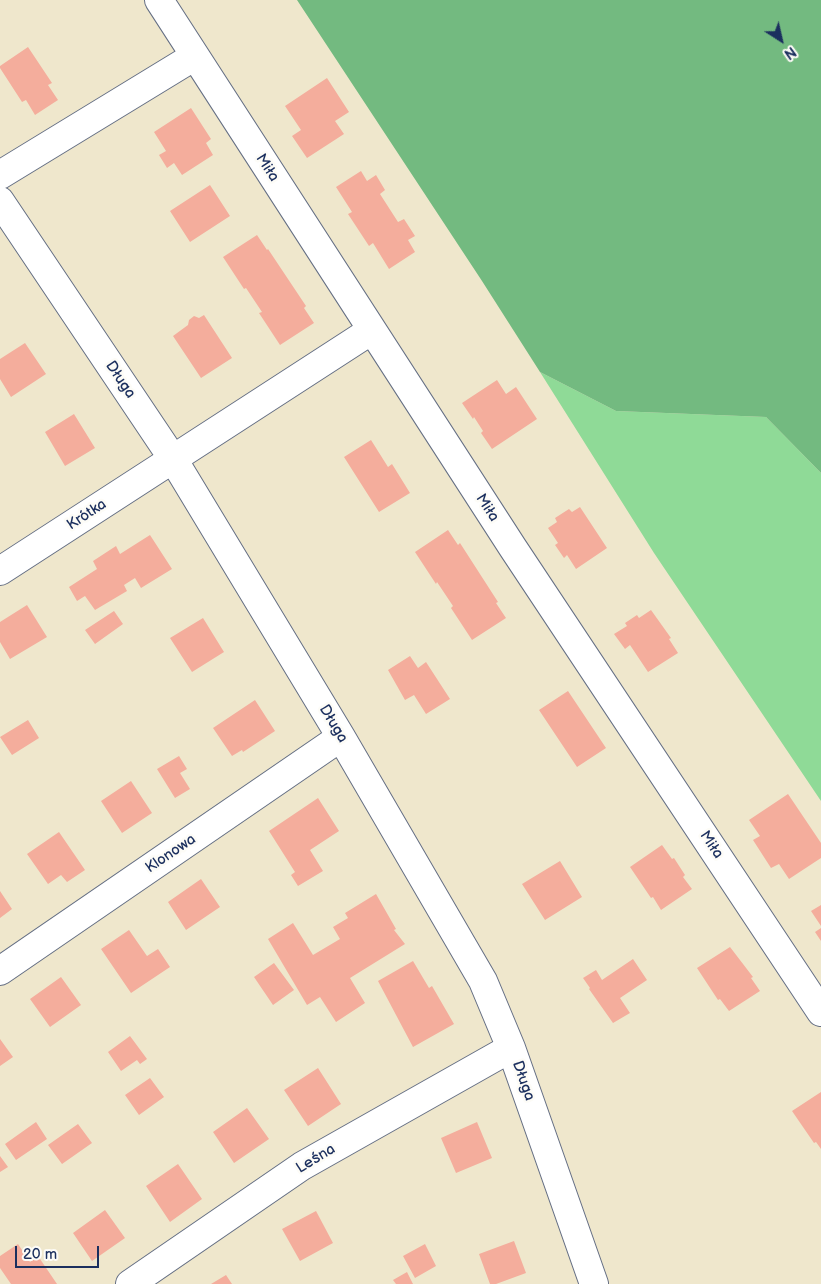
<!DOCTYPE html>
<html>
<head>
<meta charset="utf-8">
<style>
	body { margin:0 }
	#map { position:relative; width:821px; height:1284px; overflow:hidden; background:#efe7cc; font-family:"Balsamiq Sans",sans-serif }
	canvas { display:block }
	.north { position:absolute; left:756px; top:15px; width:50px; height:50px; -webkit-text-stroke:4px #fdfcf7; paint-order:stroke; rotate:145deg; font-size:14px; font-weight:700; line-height:20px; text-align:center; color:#1b2f5e }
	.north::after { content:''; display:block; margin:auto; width:18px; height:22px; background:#1b2f5e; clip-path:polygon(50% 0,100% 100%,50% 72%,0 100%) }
	.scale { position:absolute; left:15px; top:1246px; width:84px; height:22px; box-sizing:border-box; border:2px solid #1b2f5e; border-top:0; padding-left:6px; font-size:15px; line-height:18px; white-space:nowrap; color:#1b2f5e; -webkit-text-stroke:4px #fdfcf7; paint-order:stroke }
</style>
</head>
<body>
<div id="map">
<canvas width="821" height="1284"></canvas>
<div class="north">N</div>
<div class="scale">20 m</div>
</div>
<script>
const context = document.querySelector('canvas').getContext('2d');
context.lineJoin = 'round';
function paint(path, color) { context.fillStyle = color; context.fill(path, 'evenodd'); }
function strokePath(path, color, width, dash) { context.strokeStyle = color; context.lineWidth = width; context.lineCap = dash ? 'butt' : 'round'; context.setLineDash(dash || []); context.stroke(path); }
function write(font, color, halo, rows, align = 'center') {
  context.font = font + ' "Balsamiq Sans",sans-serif'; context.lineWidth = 5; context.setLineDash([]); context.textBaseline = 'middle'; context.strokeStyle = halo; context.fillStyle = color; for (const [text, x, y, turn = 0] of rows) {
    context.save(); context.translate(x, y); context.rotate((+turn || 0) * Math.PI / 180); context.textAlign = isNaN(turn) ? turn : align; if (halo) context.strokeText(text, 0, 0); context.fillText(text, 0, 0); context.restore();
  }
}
const green = new Path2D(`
	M540,372L616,411L766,417L821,473V801L654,553Z`);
const forest = new Path2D(`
	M297,0H821V473L766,417L616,411L540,372L482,281Z`);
const building = new Path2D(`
	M28,47L52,83L48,85L58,100L35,115L26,100L22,102L0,68V66Z
	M327,78L349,112L335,121L344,134L307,158L292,136L301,130L285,106Z
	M191,108L211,139L206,143L213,155L182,175L174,163L167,168L159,155L166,151L154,132Z
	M361,171L367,181L376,175L385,190L380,194L398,222L404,219L415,236L408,240L415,252L389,269L373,243L369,246L348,214L352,212L336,187Z
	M210,185L230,216L190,242L170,211Z
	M257,235L267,250L268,249L306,306L304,308L314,323L280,345L259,313L262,312L246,288L244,289L223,257Z
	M204,315L232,358L201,378L173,336L188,325L189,320L194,316L199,318Z
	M25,343L46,374L11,397L0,379V359Z
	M497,380L506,394L516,387L537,419L492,449L481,433L483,431L474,417L473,419L462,403Z
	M74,414L95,448L65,466L45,432Z
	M371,440L388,467L392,464L410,493L379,512L344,457Z
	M580,507L607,548L576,569L567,555L564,558L555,545L558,543L548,528L557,522L555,518L569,509L572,512Z
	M448,530L458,545L460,543L498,602L496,603L506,618L472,640L451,608L453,606L437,582L436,584L415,552Z
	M150,535L172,569L141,588L135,578L124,585L127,591L95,610L85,596L77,601L69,587L97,569L93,561L116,546L120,554Z
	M27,605L47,637L10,659L0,642V622Z
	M651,610L671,638L669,639L678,653L648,672L630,645L625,649L614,634L627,626L625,623L637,615L639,618Z
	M114,611L123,624L95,644L85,630Z
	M203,618L224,652L192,672L170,638Z
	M410,656L418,668L426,662L450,699L426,714L414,695L405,700L388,670Z
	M568,691L606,748L577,767L539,710Z
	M255,700L275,731L243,752L242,750L232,756L213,728Z
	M28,720L39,738L12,755L0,737Z
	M179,756L187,769L180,773L190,789L175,798L157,769Z
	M131,781L152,813L122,833L101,801Z
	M788,794L821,843V858L789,879L779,864L771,868L753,840L760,836L749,820Z
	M318,798L339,831L310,850L323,871L298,886L291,875L295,872L269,831Z
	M59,832L85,870L67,882L61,875L48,884L27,854Z
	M662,845L672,859L674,858L685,875L683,877L692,889L661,910L653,897L651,898L630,867Z
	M560,861L582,897L545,920L522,884Z
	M201,879L220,907L186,930L168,902Z
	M0,891L12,909L0,918Z
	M376,894L396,929L394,930L405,944L350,978L365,1003L336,1022L320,997L307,1005L268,939L293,923L313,955L340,939L333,927L348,918L345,913Z
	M821,905V926L811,911Z
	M821,928V941L815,932Z
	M129,930L147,956L158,949L170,967L131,993L101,949Z
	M730,947L753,977L751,978L760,991L729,1011L720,999L718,1000L697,968Z
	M633,959L647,980L620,998L630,1013L613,1023L589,989L590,988L583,978L596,970L602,980Z
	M413,961L429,988L432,986L454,1024L413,1047L378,981Z
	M274,963L294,990L273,1005L254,977Z
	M61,977L81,1005L50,1027L30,999Z
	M130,1036L147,1059L140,1064L137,1060L121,1071L108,1052Z
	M0,1039L13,1057L0,1066Z
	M318,1068L341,1104L308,1126L284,1090Z
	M150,1078L164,1097L139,1115L125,1095Z
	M821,1092V1149L816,1142L814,1143L792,1111Z
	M247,1108L269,1139L234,1163L213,1132Z
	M36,1122L47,1139L16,1160L5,1144Z
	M477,1122L492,1158L456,1173L441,1138Z
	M78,1124L92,1143L62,1164L48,1145Z
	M0,1156L8,1167L0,1172Z
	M178,1164L202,1199L170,1222L146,1186Z
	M105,1210L125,1238L92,1261L73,1233Z
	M316,1211L333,1243L300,1261L282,1229Z
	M514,1241L526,1273L496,1284H490L479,1254Z
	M18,1244L30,1262L38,1256L57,1284H11L0,1268V1256Z
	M425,1244L436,1266L415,1278L403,1256Z
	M407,1272L413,1284H396L393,1280Z
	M226,1275L232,1284H211Z`);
const minor = new Path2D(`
	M159,0L513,548L821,1012
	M0,175L195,56
	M0,201L173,459L341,737L483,981L511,1048L594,1284
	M0,571L372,330
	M0,971L341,737
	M130,1284L302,1166L511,1048`);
const streetNames = [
	["Miła",267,168,57],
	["Długa",120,380,56],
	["Miła",487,508,57],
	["Krótka",87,515,-33],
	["Długa",333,724,59],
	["Miła",711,845,56],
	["Klonowa",171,854,-34],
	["Długa",523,1081,71],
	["Leśna",316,1159,-31]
];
paint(green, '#8fda97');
paint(forest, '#73ba80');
paint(building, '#f4ad9c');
strokePath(minor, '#656f84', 30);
strokePath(minor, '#fff', 28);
write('15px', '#1b2f5e', '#fdfcf7', streetNames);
</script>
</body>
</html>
